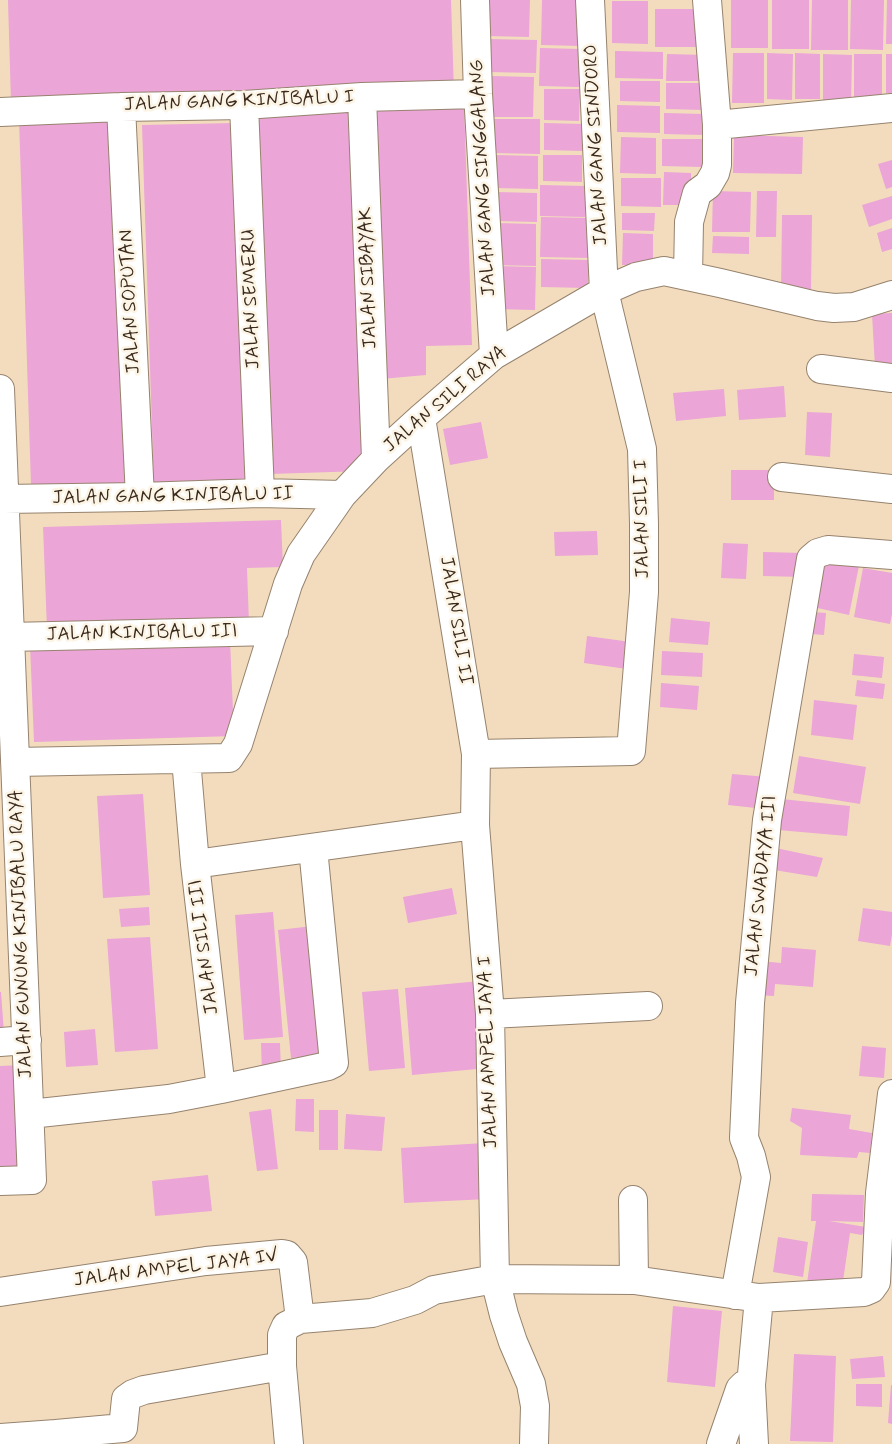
<!DOCTYPE html>
<html>
<head>
<meta charset="utf-8">
<style>
	body { margin:0 }
	canvas { display:block; background:#f2dcbd }
</style>
</head>
<body>
<canvas width="892" height="1444"></canvas>
<script>
const context = document.querySelector('canvas').getContext('2d');
context.lineJoin = 'round';
function paint(path, color) { context.fillStyle = color; context.fill(path, 'evenodd'); }
function strokePath(path, color, width, dash) { context.strokeStyle = color; context.lineWidth = width; context.lineCap = dash ? 'butt' : 'round'; context.setLineDash(dash || []); context.stroke(path); }
function write(font, color, halo, rows, align = 'center') {
  context.font = font + ' Mynerve,sans-serif'; context.lineWidth = 5; context.setLineDash([]); context.textBaseline = 'middle'; context.strokeStyle = halo; context.fillStyle = color; for (const [text, x, y, turn = 0] of rows) {
    context.save(); context.translate(x, y); context.rotate((+turn || 0) * Math.PI / 180); context.textAlign = isNaN(turn) ? turn : align; if (halo) context.strokeText(text, 0, 0); context.fillText(text, 0, 0); context.restore();
  }
}
const building = new Path2D(`
	M8,0H451L454,92L11,103Z
	M488,0H530L529,37L487,36Z
	M542,0H581V46L541,45Z
	M731,0H768V48H731Z
	M772,0H809V49H772Z
	M812,0H848V50H811Z
	M851,0H884L883,50L850,49Z
	M887,0H892V44H886Z
	M612,1H648V44L612,43Z
	M655,9H701V47H655Z
	M488,39L537,40L536,73L487,72Z
	M540,48L580,49L579,87L539,86Z
	M615,51L663,52V79L615,78Z
	M733,53H764V103H732Z
	M767,53L793,54L792,100L767,99Z
	M795,53L820,54V99H795Z
	M667,54L704,55V81H666Z
	M823,54L852,55L851,105L823,104Z
	M854,54H882V105L854,104Z
	M886,54H892V93H886Z
	M491,76L534,77L533,117H491Z
	M620,81H660V102L620,101Z
	M666,83H703V110L666,109Z
	M544,89H580L579,121L544,120Z
	M464,103L472,345L426,346V375L381,379L371,105Z
	M617,105L660,106V133L617,132Z
	M351,110L363,471L270,474L258,112Z
	M664,113L705,114V135L664,134Z
	M113,116L125,483L31,485L19,119Z
	M491,119H540V154L491,153Z
	M235,123L247,487L154,489L142,125Z
	M544,123L584,124L583,151L544,150Z
	M734,135L803,137L802,174L733,173Z
	M621,137L656,138V174L620,173Z
	M662,139H702V167L662,166Z
	M495,155L538,156V189L495,188Z
	M543,155H582V182L543,181Z
	M892,160V187L886,189L878,164Z
	M664,172L691,173V205H663Z
	M621,178H661V207L621,206Z
	M540,185L586,186L585,217L540,216Z
	M713,191L751,192L750,232H712Z
	M757,191H777L776,237H756Z
	M496,192L537,193V222L496,221Z
	M892,196V219L869,227L862,205Z
	M622,213H655L654,231L622,230Z
	M782,215H812L811,291H781Z
	M541,217L590,218V258L540,257Z
	M495,223L536,224V266L495,265Z
	M892,228V249L882,252L877,233Z
	M623,233L653,234V265H622Z
	M713,236L749,237V254L712,253Z
	M541,259L589,260L588,288L541,287Z
	M495,266L536,267L535,310L494,309Z
	M892,313V366L875,367L872,314Z
	M784,386L786,417L739,420L737,390Z
	M724,389L726,416L676,421L673,393Z
	M807,412L832,413L830,457L805,455Z
	M481,422L488,458L450,465L443,429Z
	M731,470H774V500H731Z
	M281,520L283,567L247,568L249,623L47,629L43,527Z
	M597,531L598,555L555,556L554,532Z
	M723,543L748,544L746,579L721,578Z
	M763,552L803,553L802,577L763,576Z
	M825,554L860,561L849,615L813,607Z
	M863,568L892,573V614L890,624L854,617Z
	M812,612L826,613L824,635L811,634Z
	M671,618L710,622L708,645L669,642Z
	M587,636L638,643L634,670L584,663Z
	M230,640L234,736L34,742L30,645Z
	M662,651L703,653L702,677L661,675Z
	M854,654L884,657L882,678L852,675Z
	M857,680L885,684L883,699L855,696Z
	M661,683L699,686L697,710L660,707Z
	M814,700L857,705L853,740L811,735Z
	M799,756L866,767L860,804L793,793Z
	M732,774L768,777L765,809L728,805Z
	M143,794L150,895L103,898L97,796Z
	M781,799L850,806L847,836L778,830Z
	M771,847L823,858L817,877L768,869Z
	M452,888L457,914L408,923L403,897Z
	M149,907L150,925L121,927L119,909Z
	M863,908L892,912V934L890,946L858,941Z
	M273,912L283,1037L244,1040L235,915Z
	M313,926L327,1055L291,1058L278,930Z
	M150,937L158,1049L115,1052L107,939Z
	M782,947L816,950L813,987L775,984L774,996L757,995L760,961L781,963Z
	M480,981L488,1068L412,1075L405,988Z
	M398,989L405,1068L369,1071L362,992Z
	M0,992H1L4,1033H0Z
	M95,1029L98,1065L66,1067L64,1032Z
	M261,1043H280L281,1073L262,1074Z
	M862,1046L886,1048L884,1078L859,1076Z
	M23,1065L26,1167H0V1066Z
	M296,1099H314V1132L295,1131Z
	M792,1108L851,1115L849,1129L872,1133L870,1153L859,1152L857,1158L800,1155L802,1128L790,1121Z
	M271,1109L278,1169L257,1171L249,1112Z
	M319,1110H338V1150H319Z
	M346,1114L385,1117L382,1151L344,1149Z
	M485,1143L488,1199L404,1203L401,1148Z
	M208,1175L212,1211L155,1216L152,1181Z
	M812,1194L864,1195L863,1222L829,1221L866,1227L862,1235L850,1233L842,1288L807,1283L816,1221H811Z
	M778,1237L808,1242L803,1277L773,1272Z
	M673,1306L722,1311L715,1387L667,1382Z
	M794,1354L836,1356L833,1442L790,1441Z
	M883,1356L885,1377L852,1379L850,1359Z
	M856,1384H882V1407L856,1406Z
	M891,1385H892V1424L888,1423Z`);
const street = new Path2D(`
	M475,0L478,94L494,355
	M362,97L376,459
	M244,105L260,493
	M121,107L140,497
	M0,112L121,107L244,105L362,97L478,94
	M717,125L892,108
	M688,276L689,222L697,193L708,185L715,173L717,165V125L707,0
	M821,369L892,378
	M0,389L32,1180L0,1181
	M421,418L476,754L475,825L490,1014L495,1279L504,1315L513,1342L531,1384L535,1406L534,1444
	M782,477L892,489
	M4,499L140,497L260,493L342,495
	M9,637L274,631
	M476,754L631,751L644,592V524L642,449L604,291L590,0
	M186,759L195,864
	M15,762L229,758L238,744L288,584L301,554L342,495L376,459L421,418L494,355L604,291L636,277L664,271L720,283L817,306L834,308L854,307L892,295
	M490,1014L648,1006
	M0,1042L27,1040
	M221,1089L328,1066L334,1063L313,848
	M30,1114L169,1099L221,1089L195,864L475,825
	M633,1200L634,1280
	M0,1292L206,1261L282,1254L287,1255L293,1262L300,1319
	M735,1295L756,1177L751,1156L744,1138L750,1003L767,820L811,559L818,553L828,550L892,555
	M56,1434L123,1428L126,1399L133,1394L144,1390L282,1366
	M0,1438L56,1434L57,1444
	M289,1444L282,1366V1335L286,1326L300,1319L372,1313L415,1300L434,1290L495,1279L634,1280L759,1298
	M721,1444L740,1389L744,1385H751
	M754,1444L751,1385L759,1298L864,1292L871,1289L876,1282L880,1193L892,1094`);
const streetNames = [
	["JALAN GANG KINIBALU I",239,102,-2],
	["JALAN GANG SINDORO",597,145,-93],
	["JALAN GANG SINGGALANG",484,178,-93],
	["JALAN SIBAYAK",369,278,-92],
	["JALAN SEMERU",252,299,-92],
	["JALAN SOPUTAN",131,302,-93],
	["JALAN SILI RAYA",446,400,-40],
	["JALAN GANG KINIBALU II",173,497,-1],
	["JALAN SILI I",643,519,-91],
	["JALAN SILI II",455,621,81],
	["JALAN KINIBALU III",142,634,-1],
	["JALAN SWADAYA III",762,886,-84],
	["JALAN GUNUNG KINIBALU RAYA",22,934,-92],
	["JALAN SILI III",205,947,-97],
	["JALAN AMPEL JAYA I",489,1052,-92],
	["JALAN AMPEL JAYA IV",176,1269,-7]
];
paint(building, '#eba5d7');
strokePath(street, '#96836e', 30);
strokePath(street, '#fff', 28);
write('19px', '#3b2a1e', '#fcf5e5', streetNames);
</script>
</body>
</html>
